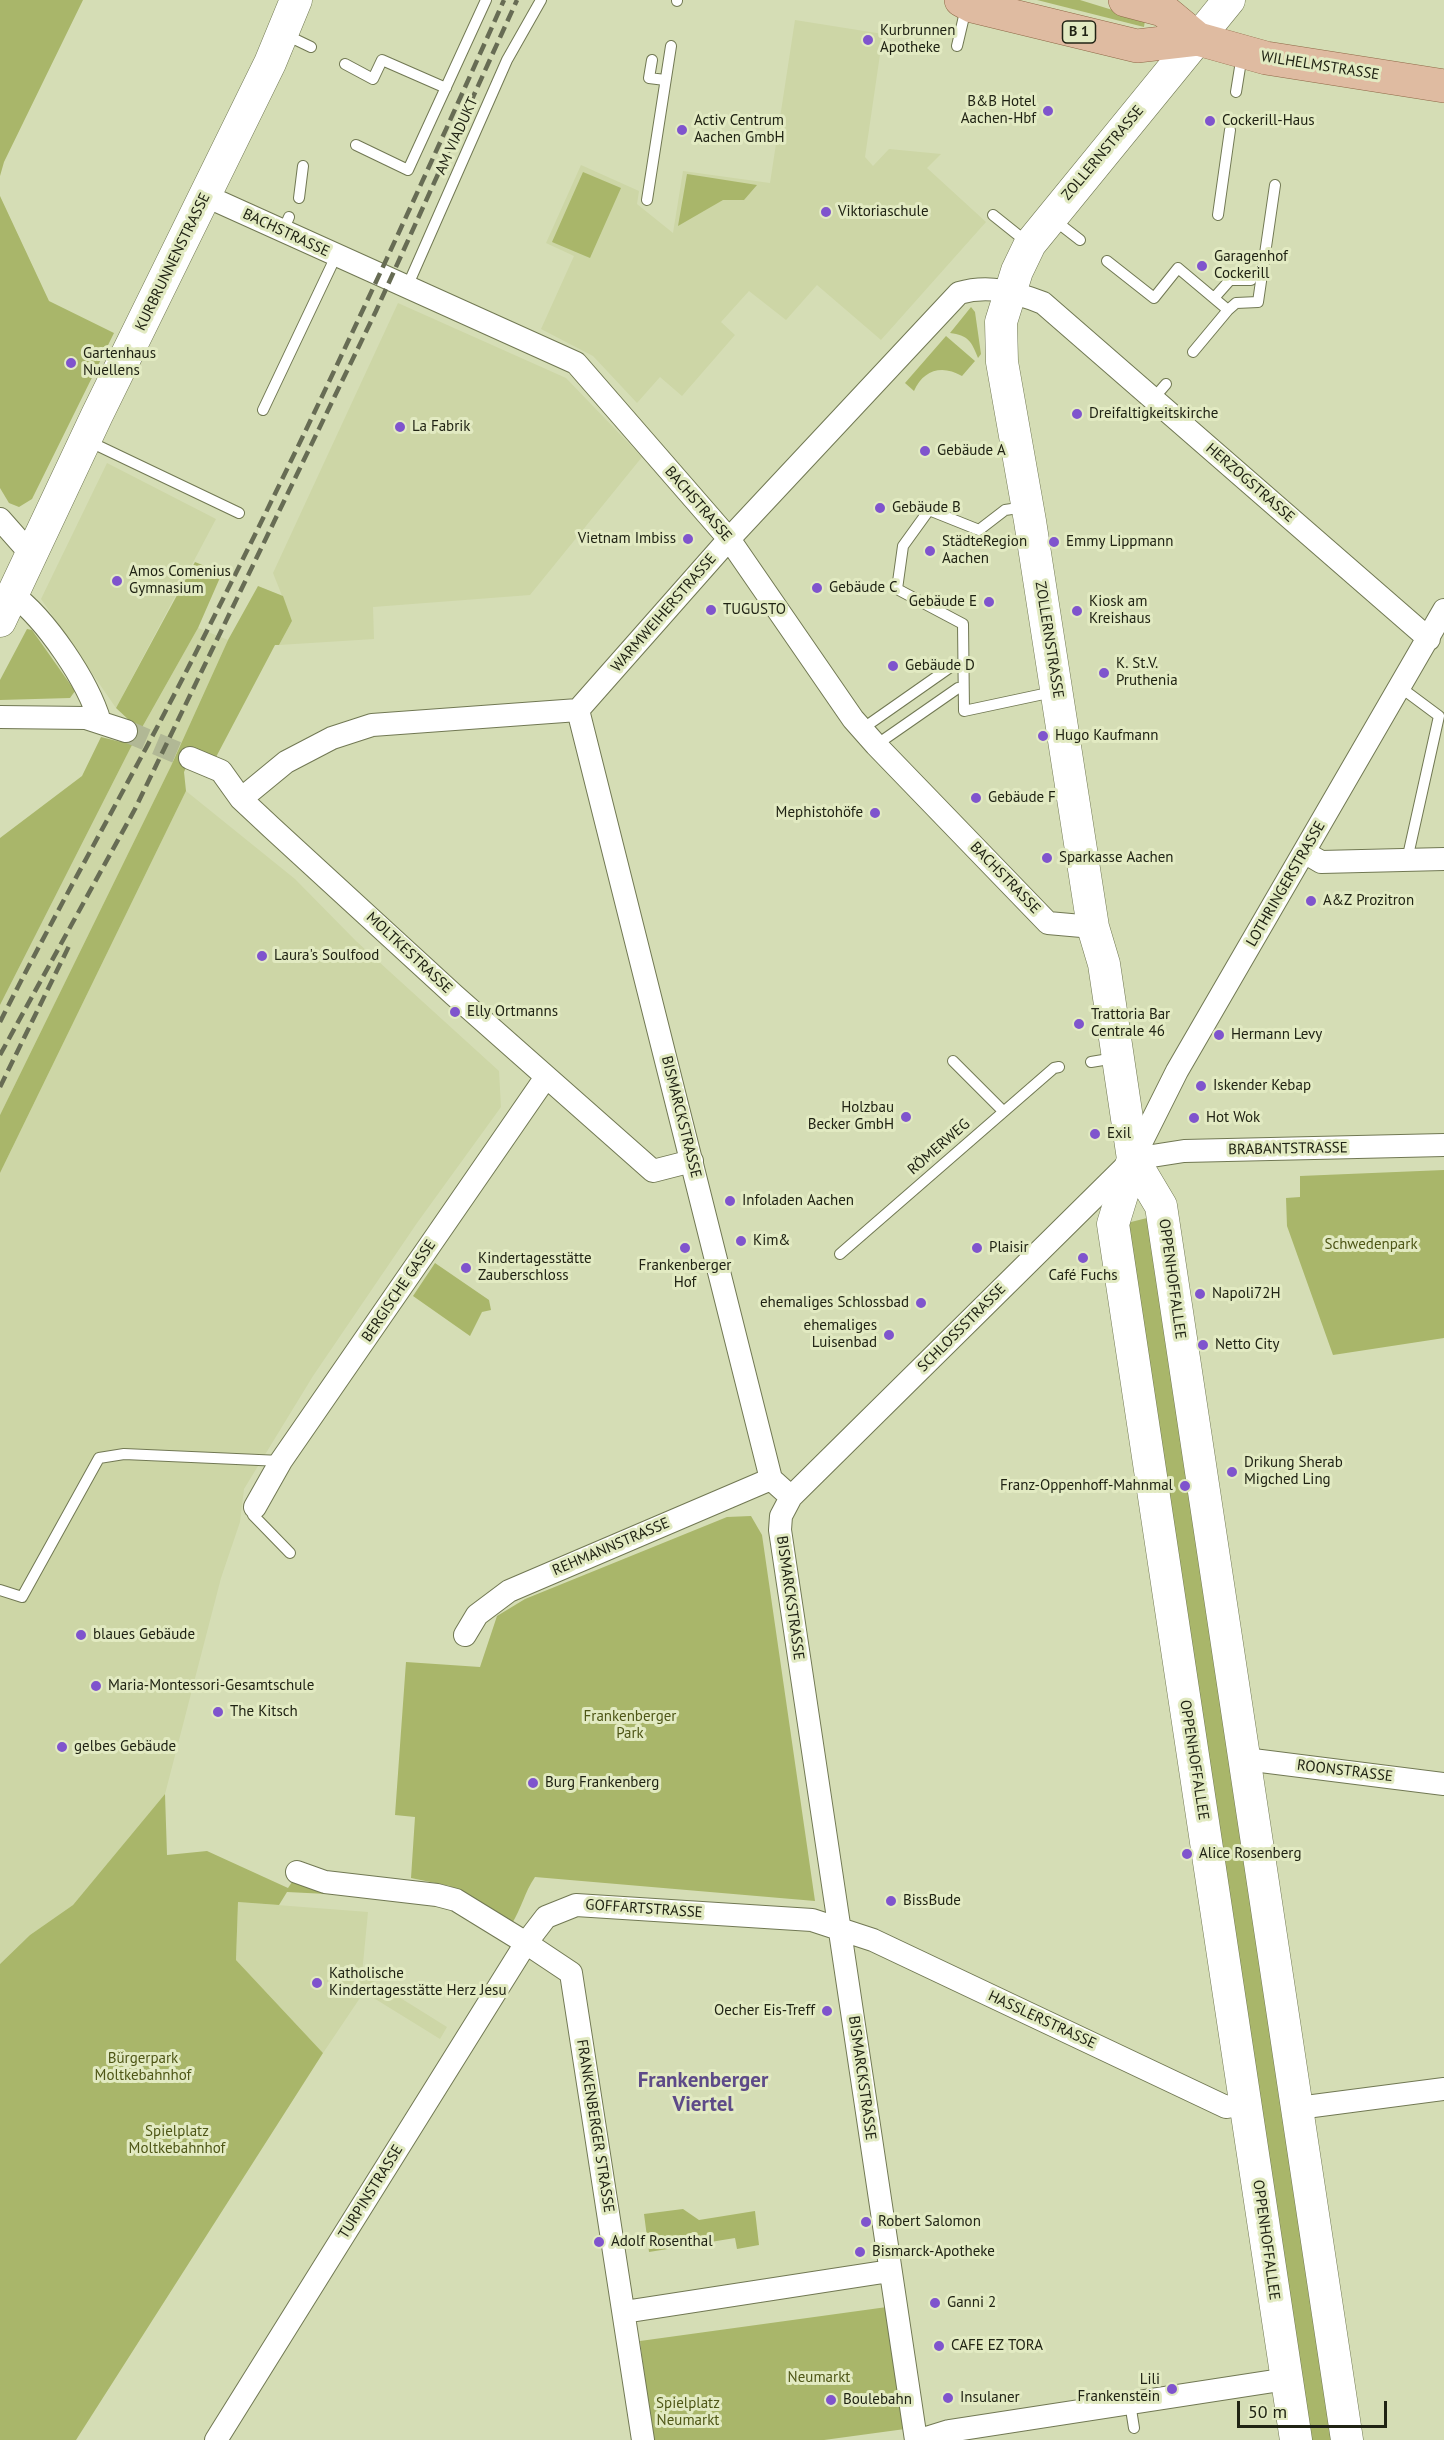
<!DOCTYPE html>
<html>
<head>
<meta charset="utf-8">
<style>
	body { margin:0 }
	#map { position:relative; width:1444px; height:2440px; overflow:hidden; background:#d5ddb5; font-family:"PT Sans",sans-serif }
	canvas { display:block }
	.scale { position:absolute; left:1237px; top:2401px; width:150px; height:27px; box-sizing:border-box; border:3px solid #202314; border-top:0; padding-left:8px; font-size:18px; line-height:21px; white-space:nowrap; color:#202314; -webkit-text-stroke:4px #e2eac2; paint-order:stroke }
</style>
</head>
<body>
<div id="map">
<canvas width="1444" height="2440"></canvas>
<div class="scale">50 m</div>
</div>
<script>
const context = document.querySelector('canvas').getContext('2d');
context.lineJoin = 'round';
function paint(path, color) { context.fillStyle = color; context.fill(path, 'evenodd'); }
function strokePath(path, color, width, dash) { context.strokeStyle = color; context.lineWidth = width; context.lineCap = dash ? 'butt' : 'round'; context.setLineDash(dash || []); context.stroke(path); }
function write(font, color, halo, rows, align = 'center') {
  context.font = font + ' "PT Sans",sans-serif'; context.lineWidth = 6; context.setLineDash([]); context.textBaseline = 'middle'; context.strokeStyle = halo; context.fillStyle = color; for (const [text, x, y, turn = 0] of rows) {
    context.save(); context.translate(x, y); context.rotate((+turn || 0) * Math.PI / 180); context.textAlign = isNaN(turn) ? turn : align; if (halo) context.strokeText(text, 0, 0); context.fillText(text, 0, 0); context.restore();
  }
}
const built = new Path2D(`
	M795,20L883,34L865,157L873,166L889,149L941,154L927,168L986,222L881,340L817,285L786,320L749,291L721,322L735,335L682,396L660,377L637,403L593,356L541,329L574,256L546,243L581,165L639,191L637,204L673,233L683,171L770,183Z
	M398,303L566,378L642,457L530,595L373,607L374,639L279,645L292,621L273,573Z
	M107,463L216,519L116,708L41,599Z
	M198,628L228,640L171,766L0,1115V1005L131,747Z
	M186,791L295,879L356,941L499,1071L501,1107L417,1223L313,1376L244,1489L240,1522L221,1578L165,1794L73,1905L30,1935L0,1964V1173Z
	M238,1902L368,1912L362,1974L447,2027L440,2039L364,1992L323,2053L236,1960Z`);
const green = new Path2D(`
	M0,0H83L4,162L0,176Z
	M1037,0H1080L1145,20L1144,27Z
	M583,172L621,188L590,258L552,242Z
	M687,174L757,185L744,200H723L678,226Z
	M0,196L49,301L114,333L32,499L19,507L9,503L0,488Z
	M971,307L975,312L981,354L978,358C972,342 968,335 950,333Z
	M946,336L975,361L962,376C942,364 923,370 914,391L905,383Z
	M195,562L222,573L198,628L131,747L0,1005V838L82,776L101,737L121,742L130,721L116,708Z
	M258,586L283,596L292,621L279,645H275L215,759L193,753L184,772L186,791L0,1173V1115L171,766L228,640Z
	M27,629L32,630L75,691L70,698L0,700V680Z
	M1444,1170V1338L1333,1355L1287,1226L1286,1198L1300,1197V1176Z
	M1151,1217L1336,2440H1308L1127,1223Z
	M435,1263L489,1300L491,1310L482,1312L470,1336L413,1296Z
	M751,1516L762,1535L815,1901L535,1877C524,1893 522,1908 511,1925L450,1886L411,1878L415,1817L395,1815L406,1662L480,1667L497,1616L525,1599L727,1517Z
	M165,1794L167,1855L207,1851L288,1888L292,1882L347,1895L287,1892L279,1905L238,1902L236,1960L323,2053L76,2440H0V1964L30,1935L73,1905Z
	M683,2209L699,2220L755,2211L759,2245L737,2249L735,2238L649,2252L644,2214Z
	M887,2307L905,2429L824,2440H653L640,2341Z`);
const streetTunnel = new Path2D(`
	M126,731L190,758`);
const lane = new Path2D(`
	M677,1V0
	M286,35L311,47
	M957,46L966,8
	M652,60L649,78L665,80
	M345,64L373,79L382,60L446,88
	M1236,92L1242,55
	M356,145L408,170L486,0
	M299,198L303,166
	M647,200L671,46
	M993,215L1028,243
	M1218,215L1230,130
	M1053,219L1080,240
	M283,231L289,217
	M1107,261L1154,298L1178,268L1228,310L1193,352
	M407,287L507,60L541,0
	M1214,298L1230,280H1251
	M1228,310L1236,303L1258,302L1275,185
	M1153,399L1166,384
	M263,410L336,256
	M88,441L239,513
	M1025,507L1005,510L979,530L929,510L903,546L897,589L963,624L964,711L1053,692
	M1400,687L1439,716L1407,860
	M862,729L952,666
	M876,745L958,688
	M953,1061L1003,1111
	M1091,1062L1115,1058
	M840,1254L1054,1068L1059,1067
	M255,1507L253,1515L290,1553
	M0,1590L22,1597L99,1458L124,1454L281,1461
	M1130,2403L1134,2428`);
const street = new Path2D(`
	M206,196L576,363L729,539L853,719L876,745L1048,923L1093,927
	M0,519L30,553
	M12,594C46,619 88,681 100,722
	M578,710L771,1479L791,1497
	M0,717L86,718L126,731
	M190,758L221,771L241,799L272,828L454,995L653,1171L692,1161
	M241,799L286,762L332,738L372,725L578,710L729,539L959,293C989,284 1015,292 1043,303L1429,639
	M1304,852L1321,862L1444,859
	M1133,1159L1184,1151L1444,1145
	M255,1507L281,1461L546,1077
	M465,1635L477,1615L509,1591L771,1479
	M1245,1759L1444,1784
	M297,1872L325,1882L437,1895L456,1900L526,1943L546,1917L576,1905L812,1920L873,1940L1226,2107L1246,2104
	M1298,2108L1444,2089
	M624,2312L890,2271
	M216,2440L526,1943L571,1973L643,2440
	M916,2440L780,1530L781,1516L791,1497L1133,1159L1177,1071L1444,610
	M920,2440L949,2431L1287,2379`);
const secondary = new Path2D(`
	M1229,0L1030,244L1017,271L1001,322L1002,362L1030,521L1093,927L1104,964L1133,1159L1161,1206L1347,2440
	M0,621L97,415L270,63L296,0
	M1133,1159L1113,1224L1296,2440`);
const primary = new Path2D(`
	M961,0L972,6L1137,46L1198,39
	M1125,0L1163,10L1198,39L1266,58L1444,86`);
const rail = new Path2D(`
	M0,1022C60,903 127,787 188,668C300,449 404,225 504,0
	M0,1055L135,809L376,311L517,0
	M0,1087L69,946`);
const markers = [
	[868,40,6,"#7f54cd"],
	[1048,111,6,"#7f54cd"],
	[1210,121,6,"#7f54cd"],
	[682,130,6,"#7f54cd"],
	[826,212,6,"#7f54cd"],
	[1202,266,6,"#7f54cd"],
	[71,363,6,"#7f54cd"],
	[1077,414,6,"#7f54cd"],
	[400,427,6,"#7f54cd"],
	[925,451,6,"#7f54cd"],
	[880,508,6,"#7f54cd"],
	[688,539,6,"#7f54cd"],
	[1054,542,6,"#7f54cd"],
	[930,551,6,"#7f54cd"],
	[117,581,6,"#7f54cd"],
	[817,588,6,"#7f54cd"],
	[989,602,6,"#7f54cd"],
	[711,610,6,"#7f54cd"],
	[1077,611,6,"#7f54cd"],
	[893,666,6,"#7f54cd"],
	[1104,673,6,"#7f54cd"],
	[1043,736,6,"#7f54cd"],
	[976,798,6,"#7f54cd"],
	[875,813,6,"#7f54cd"],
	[1047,858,6,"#7f54cd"],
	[1311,901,6,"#7f54cd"],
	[262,956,6,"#7f54cd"],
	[455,1012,6,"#7f54cd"],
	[1079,1024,6,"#7f54cd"],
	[1219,1035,6,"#7f54cd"],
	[1201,1086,6,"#7f54cd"],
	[906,1117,6,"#7f54cd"],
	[1194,1118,6,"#7f54cd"],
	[1095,1134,6,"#7f54cd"],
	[730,1201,6,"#7f54cd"],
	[741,1241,6,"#7f54cd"],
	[685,1248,6,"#7f54cd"],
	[977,1248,6,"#7f54cd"],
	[1083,1258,6,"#7f54cd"],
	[466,1268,6,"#7f54cd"],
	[1200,1294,6,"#7f54cd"],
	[921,1303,6,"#7f54cd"],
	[889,1335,6,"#7f54cd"],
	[1203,1345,6,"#7f54cd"],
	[1232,1472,6,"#7f54cd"],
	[1185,1486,6,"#7f54cd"],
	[81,1635,6,"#7f54cd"],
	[96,1686,6,"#7f54cd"],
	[218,1712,6,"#7f54cd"],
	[62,1747,6,"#7f54cd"],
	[533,1783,6,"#7f54cd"],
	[1187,1854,6,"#7f54cd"],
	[891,1901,6,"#7f54cd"],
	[317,1983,6,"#7f54cd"],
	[827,2011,6,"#7f54cd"],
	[866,2222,6,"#7f54cd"],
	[599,2242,6,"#7f54cd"],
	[860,2252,6,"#7f54cd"],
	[935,2303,6,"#7f54cd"],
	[939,2346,6,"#7f54cd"],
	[1172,2389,6,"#7f54cd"],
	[948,2398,6,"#7f54cd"],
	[831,2400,6,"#7f54cd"]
];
const shields = [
	[1079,32,33]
];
const shieldNames = [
	["B 1",1079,32]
];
const poiNames = [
	["Kurbrunnen",880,31],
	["Apotheke",880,48],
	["B&B Hotel",1036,102,"right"],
	["Aachen-Hbf",1036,119,"right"],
	["Activ Centrum",694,121],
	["Aachen GmbH",694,138],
	["Cockerill-Haus",1222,121],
	["Viktoriaschule",838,212],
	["Garagenhof",1214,257],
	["Cockerill",1214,274],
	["Gartenhaus",83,354],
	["Nuellens",83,371],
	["Dreifaltigkeitskirche",1089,414],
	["La Fabrik",412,427],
	["Gebäude A",937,451],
	["Gebäude B",892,508],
	["Vietnam Imbiss",676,539,"right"],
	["StädteRegion",942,542],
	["Aachen",942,559],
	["Emmy Lippmann",1066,542],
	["Amos Comenius",129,572],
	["Gymnasium",129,589],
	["Gebäude C",829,588],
	["Gebäude E",977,602,"right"],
	["Kiosk am",1089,602],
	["Kreishaus",1089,619],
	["TUGUSTO",723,610],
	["K. St.V.",1116,664],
	["Pruthenia",1116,681],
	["Gebäude D",905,666],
	["Hugo Kaufmann",1055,736],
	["Gebäude F",988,798],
	["Mephistohöfe",863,813,"right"],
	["Sparkasse Aachen",1059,858],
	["A&Z Prozitron",1323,901],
	["Laura's Soulfood",274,956],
	["Elly Ortmanns",467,1012],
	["Trattoria Bar",1091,1015],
	["Centrale 46",1091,1032],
	["Hermann Levy",1231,1035],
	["Iskender Kebap",1213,1086],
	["Holzbau",894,1108,"right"],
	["Becker GmbH",894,1125,"right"],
	["Hot Wok",1206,1118],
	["Exil",1107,1134],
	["Infoladen Aachen",742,1201],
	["Kim&",753,1241],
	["Plaisir",989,1248],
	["Kindertagesstätte",478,1259],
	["Zauberschloss",478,1276],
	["Frankenberger",685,1266,"center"],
	["Hof",685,1283,"center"],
	["Café Fuchs",1083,1276,"center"],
	["Napoli72H",1212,1294],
	["ehemaliges Schlossbad",909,1303,"right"],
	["ehemaliges",877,1326,"right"],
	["Luisenbad",877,1343,"right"],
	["Netto City",1215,1345],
	["Drikung Sherab",1244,1463],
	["Migched Ling",1244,1480],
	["Franz-Oppenhoff-Mahnmal",1173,1486,"right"],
	["blaues Gebäude",93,1635],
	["Maria-Montessori-Gesamtschule",108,1686],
	["The Kitsch",230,1712],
	["gelbes Gebäude",74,1747],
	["Burg Frankenberg",545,1783],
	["Alice Rosenberg",1199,1854],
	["BissBude",903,1901],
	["Katholische",329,1974],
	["Kindertagesstätte Herz Jesu",329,1991],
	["Oecher Eis-Treff",815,2011,"right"],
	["Robert Salomon",878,2222],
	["Adolf Rosenthal",611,2242],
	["Bismarck-Apotheke",872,2252],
	["Ganni 2",947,2303],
	["CAFE EZ TORA",951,2346],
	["Lili",1160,2380,"right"],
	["Frankenstein",1160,2397,"right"],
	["Insulaner",960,2398],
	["Boulebahn",843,2400]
];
const streetNames = [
	["WILHELMSTRASSE",1320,66,9],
	["AM VIADUKT",457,136,-66],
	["ZOLLERNSTRASSE",1103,153,-50],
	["BACHSTRASSE",286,233,25],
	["KURBRUNNENSTRASSE",173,262,-64],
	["HERZOGSTRASSE",1250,483,41],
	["BACHSTRASSE",698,504,49],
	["WARMWEIHERSTRASSE",664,613,-49],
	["ZOLLERNSTRASSE",1049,640,81],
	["BACHSTRASSE",1005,878,46],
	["LOTHRINGERSTRASSE",1286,884,-60],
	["MOLTKESTRASSE",409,953,43],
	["BISMARCKSTRASSE",681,1117,76],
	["RÖMERWEG",939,1147,-41],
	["BRABANTSTRASSE",1288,1149,-1],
	["OPPENHOFFALLEE",1172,1279,82],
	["BERGISCHE GASSE",399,1291,-56],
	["SCHLOSSSTRASSE",962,1328,-45],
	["REHMANNSTRASSE",611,1547,-23],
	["BISMARCKSTRASSE",790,1598,82],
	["OPPENHOFFALLEE",1194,1760,81],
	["ROONSTRASSE",1345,1771,7],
	["GOFFARTSTRASSE",644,1909,4],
	["HASSLERSTRASSE",1042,2020,25],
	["BISMARCKSTRASSE",862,2078,82],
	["FRANKENBERGER STRASSE",595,2126,81],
	["TURPINSTRASSE",371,2192,-58],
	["OPPENHOFFALLEE",1266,2240,82]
];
const parkNames = [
	["Schwedenpark",1371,1245],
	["Frankenberger",630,1717],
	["Park",630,1734],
	["Bürgerpark",143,2059],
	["Moltkebahnhof",143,2076],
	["Spielplatz",177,2132],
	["Moltkebahnhof",177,2149],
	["Neumarkt",819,2378],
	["Spielplatz",688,2404],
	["Neumarkt",688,2421]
];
const districtNames = [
	["Frankenberger",703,2081],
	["Viertel",703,2105]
];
paint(built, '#cdd6a6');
paint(green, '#a9b66a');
strokePath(streetTunnel, '#b1b895', 22, [22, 11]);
strokePath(lane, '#717853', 12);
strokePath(street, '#717853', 24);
strokePath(secondary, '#717853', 33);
strokePath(primary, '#8e6847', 34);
strokePath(lane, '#fff', 10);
strokePath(street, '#fff', 22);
strokePath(secondary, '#fff', 32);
strokePath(primary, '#dfbba1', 33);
strokePath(rail, '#676c54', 4.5, [12, 6]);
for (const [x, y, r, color] of markers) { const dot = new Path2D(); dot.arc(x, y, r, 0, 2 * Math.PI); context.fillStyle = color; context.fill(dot); strokePath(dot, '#e2eac2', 2); }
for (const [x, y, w] of shields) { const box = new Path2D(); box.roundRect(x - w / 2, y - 11, w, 22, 4.5); context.fillStyle = '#e2eac2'; context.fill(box); strokePath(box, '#202314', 1.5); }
write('bold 14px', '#202314', null, shieldNames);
write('15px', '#202314', '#e2eac2', poiNames, 'left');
write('15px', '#202314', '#e2eac2', streetNames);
write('15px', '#4e5616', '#e2eac2', parkNames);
write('bold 21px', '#5d4a88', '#e2eac2', districtNames);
</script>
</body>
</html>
